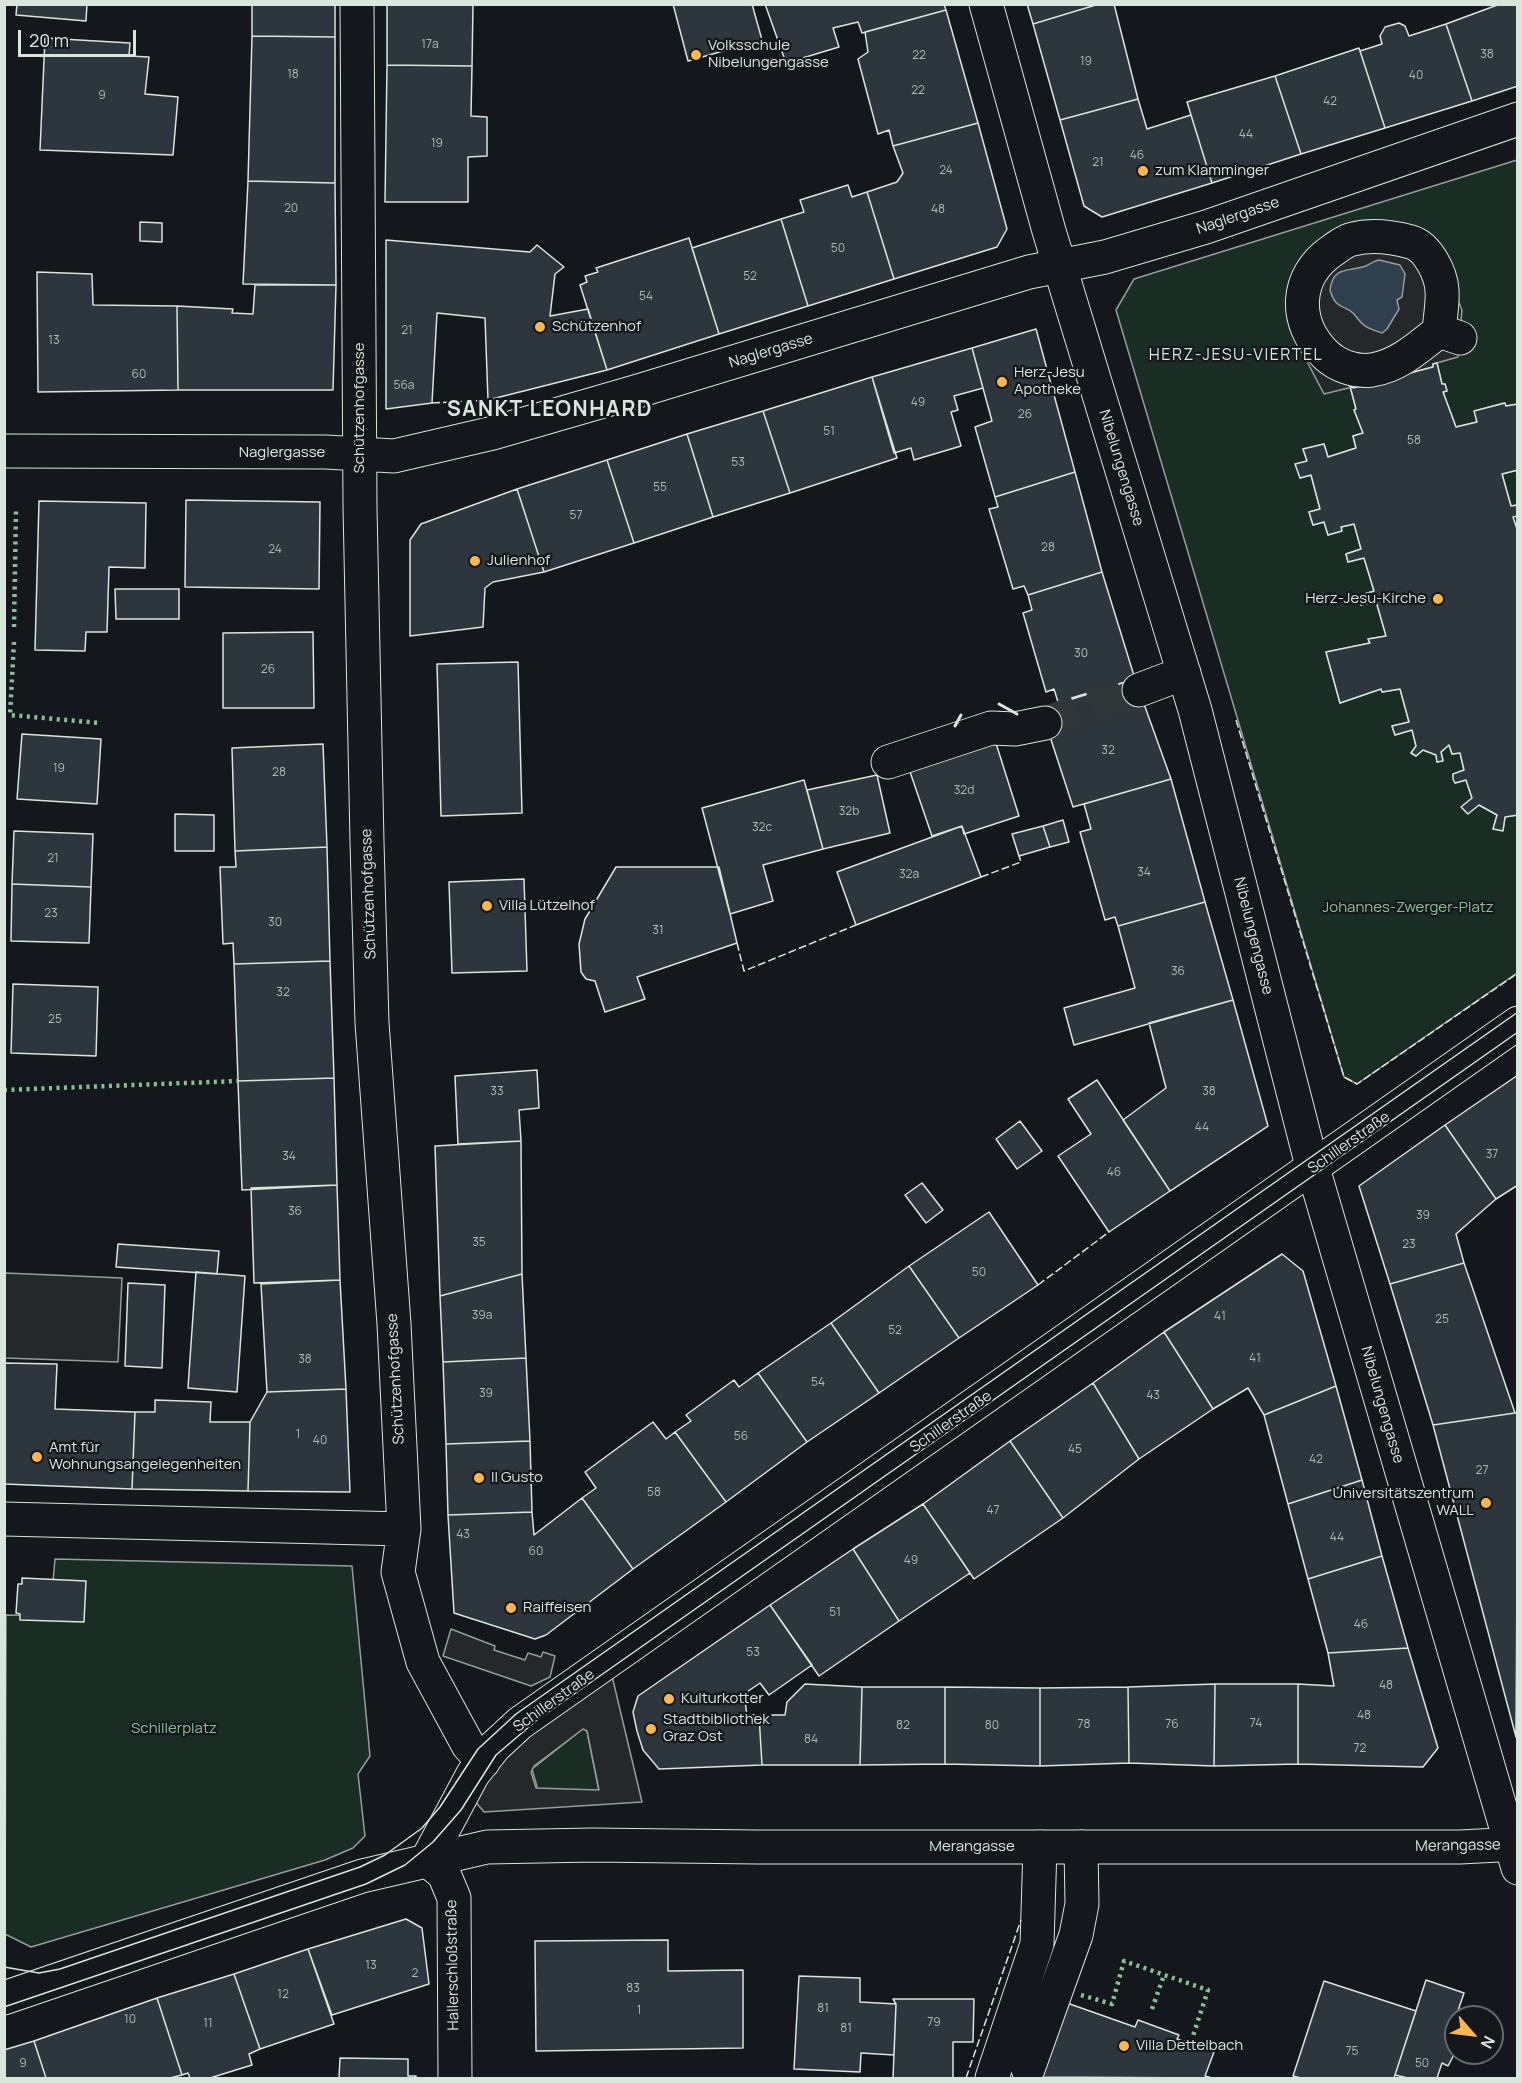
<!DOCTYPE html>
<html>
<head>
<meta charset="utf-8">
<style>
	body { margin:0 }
	#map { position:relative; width:1522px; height:2083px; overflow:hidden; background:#14181c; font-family:Manrope,sans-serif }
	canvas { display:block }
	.frame { position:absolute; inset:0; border:6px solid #d8e6dc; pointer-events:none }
	.north { position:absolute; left:1444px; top:2005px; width:60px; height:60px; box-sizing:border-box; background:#14181c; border:2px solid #626a69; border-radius:50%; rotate:118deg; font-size:16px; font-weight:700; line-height:24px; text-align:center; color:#d8e6dc }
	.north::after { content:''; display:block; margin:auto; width:21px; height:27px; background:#ffb74d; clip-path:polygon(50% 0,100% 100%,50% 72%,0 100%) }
	.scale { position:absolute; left:18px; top:30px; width:118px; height:27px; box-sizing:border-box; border:3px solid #d8e6dc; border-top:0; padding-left:8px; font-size:18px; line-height:21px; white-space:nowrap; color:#d8e6dc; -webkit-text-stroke:4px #14181c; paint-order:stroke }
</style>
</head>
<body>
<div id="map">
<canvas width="1522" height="2083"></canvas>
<div class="frame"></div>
<div class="north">N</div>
<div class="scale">20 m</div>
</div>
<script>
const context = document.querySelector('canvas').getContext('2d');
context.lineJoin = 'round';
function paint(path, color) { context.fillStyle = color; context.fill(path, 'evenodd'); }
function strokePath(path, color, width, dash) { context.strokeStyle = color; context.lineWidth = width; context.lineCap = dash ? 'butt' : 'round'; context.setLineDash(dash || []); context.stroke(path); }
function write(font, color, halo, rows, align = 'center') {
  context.font = font + ' Manrope,sans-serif'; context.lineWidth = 4.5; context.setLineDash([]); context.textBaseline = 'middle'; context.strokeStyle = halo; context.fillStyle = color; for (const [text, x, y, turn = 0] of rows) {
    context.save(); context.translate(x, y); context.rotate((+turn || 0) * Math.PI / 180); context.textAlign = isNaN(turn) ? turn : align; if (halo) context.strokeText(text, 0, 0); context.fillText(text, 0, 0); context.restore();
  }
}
const green = new Path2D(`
	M1517,160V404L1506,406L1504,403L1475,411L1477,422L1456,427L1443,392L1447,391L1445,384H1442L1437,363L1433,364V367L1350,386L1356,409L1354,410L1363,433L1353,436L1356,448L1328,457L1324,444L1303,449L1307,461L1300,478L1311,475L1320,509L1309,512L1313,525L1324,522L1328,535L1341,531V527L1354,524L1361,549L1346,554L1348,562L1364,558L1374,591L1358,597L1361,605L1376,601L1386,636L1368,639L1370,643L1326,652L1340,703L1381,689L1383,692L1400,689L1409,722L1392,726L1395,735L1412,730L1416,746L1411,753L1416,756L1423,750L1436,755L1437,762L1443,760L1441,752L1449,745L1452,754L1460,753L1464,770L1453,775L1455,783L1466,780L1472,798L1462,807L1467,813L1479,805L1497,815L1493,829L1503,830L1505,817L1517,815V973L1357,1084L1344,1077L1116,310L1134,279Z
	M1517,470V505L1511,506L1502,474Z
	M55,1559L352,1566L370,1756L358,1774L365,1836L353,1848L325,1860L31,1947L5,1934L6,1615L50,1616Z
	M584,1728L587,1731L599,1791L538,1790L532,1769Z`);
const parking = new Path2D(`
	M1314,247L1438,252L1462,310L1458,357L1433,364V367L1324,394L1290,329L1287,295L1293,271Z
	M5,1273L122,1278L118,1362L5,1358Z
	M451,1629L495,1646L494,1650L525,1660L528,1653L541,1657L543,1652L555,1656L550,1677L531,1686L443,1656Z
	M612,1676L642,1802L484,1812L474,1800L500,1764L537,1729ZM583,1729L587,1731L599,1790L536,1788L531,1772L534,1766Z`);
const water = new Path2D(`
	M1379,260L1400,265L1405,274L1402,297L1397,300L1399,309L1387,329L1382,333C1366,328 1363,326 1354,314C1345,304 1336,311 1330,290C1333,265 1350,272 1366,266C1370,264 1374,261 1379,260Z`);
const building = new Path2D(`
	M17,4H87L86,21L16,15Z
	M252,4H335V37L252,36Z
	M387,4H473L472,66L387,65Z
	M673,4H752L762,40L688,61Z
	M765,4H944L946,10L862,33L858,22L833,28L839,47L786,63Z
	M1027,4H1099L1033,24Z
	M1099,4H1114L1138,99L1060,120L1033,24Z
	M1500,4H1518V86L1472,101L1446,24Z
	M946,10L978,123L893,146L889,130L878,134L858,59L868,52L865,32Z
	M1399,23L1405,26L1409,36L1446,24L1472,101L1385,128L1360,51L1382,44L1380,36L1385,27Z
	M252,36L335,37V183L248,181Z
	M45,38L130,43L129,56L149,57L145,94L178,97L173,155L40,150Z
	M1359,48L1385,128L1301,154L1275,76Z
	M387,65L472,66L471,116L487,117V156L468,157V202H385Z
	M1275,76L1301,154L1212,183L1187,102Z
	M1138,99L1147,129L1191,115L1212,183L1102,217L1084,206L1060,120Z
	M978,123L1007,229L997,247L894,279L867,192L897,182L903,173L893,146Z
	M248,181L335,183L336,285L243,284Z
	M848,185L852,197L867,192L894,279L808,306L781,219L804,212L800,200Z
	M781,219L808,306L719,334L692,248Z
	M140,222L162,223V242L140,241Z
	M689,238L719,334L607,370L580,285L587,282L585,276L598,272L596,268Z
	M386,240L530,252L537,245L564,267L555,274L550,316L588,309L607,370L488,400L485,318L437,313L432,403L386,409Z
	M37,272L92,274L93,305L177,306L178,390L38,392Z
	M255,285H336L333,390H178L177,306L233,309L232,313L253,314Z
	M1036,329L1075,472L995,497L975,427L992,421L972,348Z
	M972,348L983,388L954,396L958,410L951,412L961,446L914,460L911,448L894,453L872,377Z
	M1437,363L1442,384H1445L1447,391L1443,392L1456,427L1477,422L1474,411L1505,403L1506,406L1518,404V470L1502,474L1511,506L1518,505V516L1513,517L1518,532V815L1505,817L1503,831L1493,829L1497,815L1479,805L1468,814L1461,807L1472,798L1466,780L1455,783L1453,779V774L1464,770L1460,753L1452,754L1449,745L1441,752L1443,761L1437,762L1436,755L1423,750L1416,756L1411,753L1416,746L1412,730L1395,735L1392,726L1409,722L1400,689L1382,692L1381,689L1340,703L1326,652L1370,643L1368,639L1386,636L1376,601L1361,605L1358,596L1374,591L1364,558L1348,562L1346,554L1361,549L1354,524L1341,527L1342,531L1328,535L1324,522L1313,525L1309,512L1320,509L1311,475L1300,478L1295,464L1307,461L1303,449L1324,444L1328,457L1356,448L1353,436L1363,433L1354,410L1356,409L1350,386L1353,388L1433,367V364Z
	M872,377L897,458L790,493L763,411Z
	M763,411L790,493L713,517L687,434Z
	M687,434L713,517L634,543L607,460Z
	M607,460L634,543L544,572L517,489Z
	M1075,472L1102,572L1028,595L1024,586L1013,589L989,509L998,507L995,497Z
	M517,489L544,572L493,582L485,588L483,627L410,636V540L421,524Z
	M186,500L320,502L319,589L185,587Z
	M39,501L146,503L145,568L109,567L107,632H86L85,651L35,650Z
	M1102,572L1135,679L1058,702L1054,689L1046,692L1023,613L1032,610L1028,595Z
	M115,589H179V619H116Z
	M313,632L314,708H223V633Z
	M518,662L522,813L441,816L437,664Z
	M1135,679L1171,779L1073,807L1041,709Z
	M22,734L101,739L97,804L17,799Z
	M994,737L1019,816L964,834L962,826L932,836L908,766Z
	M323,744L327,847L235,851L232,748Z
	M877,775L890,833L823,849L807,790Z
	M1171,779L1205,902L1118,926L1115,917L1105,920L1080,832L1091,829L1084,804Z
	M804,780L823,849L763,865L773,901L730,914L702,808Z
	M175,814L214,815V851H175Z
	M1063,820L1069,842L1050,847L1043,826Z
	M962,826L981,877L856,925L837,872Z
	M1043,826L1050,847L1019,856L1012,834Z
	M14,831L93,834L91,887L12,884Z
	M327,847L330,961L234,964L233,943L223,944L220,867H236L235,851Z
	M616,867H719L737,943L637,977L645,999L605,1012L595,981L586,979L581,972L579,944L585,919Z
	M524,879L527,971L452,973L449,882Z
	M12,884L91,887L89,943L11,941Z
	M1205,902L1233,1000L1074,1045L1064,1008L1135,988L1118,926Z
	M330,961L334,1078L238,1081L234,964Z
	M13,984L98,987L96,1056L11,1053Z
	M1233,1000L1268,1126L1170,1191L1123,1120L1166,1088L1149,1023Z
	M537,1070L539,1108L519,1110L521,1141L458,1144L455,1076Z
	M1518,1075V1185L1496,1199L1445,1125Z
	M334,1078L337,1185L242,1190L238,1081Z
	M1097,1080L1170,1191L1109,1232L1058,1156L1091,1134L1068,1099Z
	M1020,1121L1042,1151L1017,1169L996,1139Z
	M1445,1125L1496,1199L1456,1234L1464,1263L1390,1284L1359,1186Z
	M521,1141L522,1274L440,1296L435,1146Z
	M922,1183L943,1210L926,1223L905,1195Z
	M337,1185L340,1280L254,1283L251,1188Z
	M989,1212L1038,1285L959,1338L909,1266Z
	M118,1244L219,1251L217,1274L116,1267Z
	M1282,1254L1303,1271L1336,1386L1264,1415L1248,1388L1213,1409L1164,1332Z
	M1464,1263L1515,1413L1433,1425L1390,1284Z
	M909,1266L959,1338L879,1393L831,1323Z
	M196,1272L245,1276L237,1392L188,1388Z
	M522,1274L526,1358L443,1362L440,1296Z
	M340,1280L346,1389L267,1392L261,1284Z
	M128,1283L165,1285L162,1368L125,1366Z
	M831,1323L879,1393L807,1442L758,1373Z
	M1164,1332L1213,1409L1139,1459L1093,1383Z
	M526,1358L530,1441L446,1444L443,1362Z
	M4,1363L57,1364L55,1409L135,1412L132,1489L4,1484Z
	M758,1373L807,1442L726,1502L675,1432L691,1421L686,1415L734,1380L739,1387Z
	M1093,1383L1139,1459L1063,1518L1010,1441Z
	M1336,1386L1362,1480L1288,1504L1264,1415Z
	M346,1389L350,1492L248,1491L250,1422L267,1392Z
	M155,1400L211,1402L210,1422H250L248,1491L132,1489L135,1412H155Z
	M1515,1413H1518L1516,1737L1433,1425Z
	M653,1422L666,1439L675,1432L726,1502L633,1569L582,1498L596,1488L585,1472Z
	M530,1441L532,1512L448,1515L446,1444Z
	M1010,1441L1063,1518L974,1579L923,1504Z
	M1362,1480L1382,1556L1308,1579L1288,1504Z
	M582,1498L633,1569L546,1635L535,1639L454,1613L448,1515L532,1512L534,1535Z
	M923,1504L970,1573L899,1621L853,1549Z
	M853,1549L899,1621L819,1676L770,1605Z
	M1382,1556L1408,1648L1328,1653L1308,1579Z
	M22,1578L86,1581L84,1622L20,1620V1614L16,1613L18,1584H22Z
	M770,1605L812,1665L769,1695L760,1683L744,1694L747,1715H759L762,1765L659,1769L643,1750L637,1731L633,1712L638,1696Z
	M1408,1648L1438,1748L1423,1767L1298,1764V1684L1334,1686L1328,1653Z
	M805,1684L862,1687L860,1765H762L759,1715H785L787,1702Z
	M1215,1684L1214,1766L1129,1763L1128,1687Z
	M1215,1684H1298V1764L1214,1766Z
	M862,1687H945V1764L860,1765Z
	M945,1687L1040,1688V1766L945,1764Z
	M1128,1687L1129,1763L1040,1766V1688Z
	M406,1919L422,1928L429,1984L332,2015L308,1949Z
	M668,1940V1971L743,1970V2048L536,2051L535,1941Z
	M308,1949L334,2024L260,2049L234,1974Z
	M234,1974L260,2049L249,2054L252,2065L210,2078H190L188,2073L182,2075L157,1998Z
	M799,1976L860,1978V2002L896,2004L894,2055L861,2053L860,2072L794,2069Z
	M1426,1980L1464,1993L1447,2043L1456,2048V2051L1448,2066L1442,2063L1437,2078H1408L1395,2075Z
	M1324,1981L1416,2011L1394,2078H1301L1293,2076Z
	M157,1998L182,2075L170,2078H46L34,2041Z
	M893,1999H974L973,2042H953V2078H893L896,2004Z
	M1067,2003L1135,2027L1138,2020L1179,2035L1177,2039L1214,2052L1205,2076L1212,2078L1041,2077Z
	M34,2041L46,2078H4V2050Z
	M340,2058L408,2059V2076H416V2078H339Z`);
const minorTunnel = new Path2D(`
	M1045,723L1139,690`);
const minor = new Path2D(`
	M357,4L360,507L367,842L372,1023L394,1324L404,1529L398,1572L423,1662L468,1745L483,1762
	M986,4L1049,231L1195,710L1310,1158L1518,1868
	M1439,331C1440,318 1443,303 1442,290C1441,274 1428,247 1411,242C1392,237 1373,234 1353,239C1346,240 1339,246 1333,250C1294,276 1293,323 1326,355C1338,366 1355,372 1372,370C1398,366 1419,347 1439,331L1460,338
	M4,451L326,452L394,456L493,433L638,391L1029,272L1105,257L1206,227L1518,119
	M1139,690L1184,673
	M888,762L991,728L1015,729L1045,723
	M4,1519L404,1529
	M427,1860L444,1874L454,1898L455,2078
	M1028,2069L1076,1935L1082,1904L1081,1847
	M992,2078L1037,1944L1040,1847`);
const major = new Path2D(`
	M427,1860L473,1774L494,1747L520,1723L1518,1023
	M4,1998L362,1876L487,1847L593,1845L757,1847H1460L1518,1844`);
const tram = new Path2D(`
	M4,1967L39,1973L60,1969L360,1867L385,1855L422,1828L440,1807L478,1749L516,1714L1518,1012
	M4,2007L366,1884L405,1865L433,1842L461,1810L496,1755L537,1720L1518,1032`);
const hedge = new Path2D(`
	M14,627L16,510
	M14,642L10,715L100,723
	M4,1090L238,1081
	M1081,1995L1112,2004L1124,1961L1208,1990L1193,2036
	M1152,2009L1164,1975`);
const fence = new Path2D(`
	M432,403L488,400
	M1236,720L1344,1077L1357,1084L1518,973
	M981,877L1021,862L1019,856
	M737,943L744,971L856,925
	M1038,1285L1109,1232
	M966,2078L1021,1920`);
const wall = new Path2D(`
	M999,704L1017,714
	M955,726L961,715`);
const markers = [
	[696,55,6,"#ffb74d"],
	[1143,171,6,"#ffb74d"],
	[540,327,6,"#ffb74d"],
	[1002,382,6,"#ffb74d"],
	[475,561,6,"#ffb74d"],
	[1438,599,6,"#ffb74d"],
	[487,906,6,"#ffb74d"],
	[37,1457,6,"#ffb74d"],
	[479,1478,6,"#ffb74d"],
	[1486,1503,6,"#ffb74d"],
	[511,1608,6,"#ffb74d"],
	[669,1699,6,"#ffb74d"],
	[651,1729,6,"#ffb74d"],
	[1124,2046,6,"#ffb74d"]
];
const numberNames = [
	["17a",430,45],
	["38",1487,55],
	["22",919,56],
	["19",1086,62],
	["18",293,75],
	["40",1416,76],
	["22",918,91],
	["9",102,96],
	["42",1330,102],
	["44",1246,135],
	["19",437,144],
	["46",1137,156],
	["21",1098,163],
	["24",946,171],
	["20",291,209],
	["48",938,210],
	["50",838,249],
	["52",750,277],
	["54",646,297],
	["21",407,331],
	["13",54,341],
	["60",139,375],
	["56a",404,386],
	["49",918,403],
	["26",1025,415],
	["51",829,432],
	["58",1414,441],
	["53",738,463],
	["55",660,488],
	["57",576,516],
	["28",1048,548],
	["24",275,550],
	["30",1081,654],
	["26",268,670],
	["32",1108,751],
	["19",59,769],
	["28",279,773],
	["32d",964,791],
	["32b",849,812],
	["32c",762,828],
	["21",53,859],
	["34",1144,873],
	["32a",909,875],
	["23",51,914],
	["30",275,923],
	["31",658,931],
	["36",1178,972],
	["32",283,993],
	["25",55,1020],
	["33",497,1092],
	["38",1209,1092],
	["44",1202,1128],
	["37",1492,1155],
	["34",289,1157],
	["46",1114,1173],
	["36",295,1212],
	["39",1423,1216],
	["35",479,1243],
	["23",1409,1245],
	["50",979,1273],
	["39a",482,1316],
	["41",1220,1317],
	["25",1442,1320],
	["52",895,1331],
	["41",1255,1359],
	["38",305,1360],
	["54",818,1383],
	["39",486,1394],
	["43",1153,1396],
	["1",298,1435],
	["56",741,1437],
	["40",320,1441],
	["45",1075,1450],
	["42",1316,1460],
	["27",1482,1471],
	["58",654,1493],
	["47",993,1511],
	["43",463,1535],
	["44",1337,1538],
	["60",536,1552],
	["49",911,1561],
	["51",835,1613],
	["46",1361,1625],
	["53",753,1653],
	["48",1386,1686],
	["48",1364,1716],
	["74",1256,1724],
	["78",1084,1725],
	["76",1172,1725],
	["82",903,1726],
	["80",992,1726],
	["84",811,1740],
	["72",1360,1749],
	["13",371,1966],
	["2",415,1974],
	["83",633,1989],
	["12",283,1995],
	["81",823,2009],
	["1",639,2011],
	["10",130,2020],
	["79",934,2023],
	["11",208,2024],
	["81",846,2029],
	["75",1352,2052],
	["9",23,2064],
	["50",1422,2064]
];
const poiNames = [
	["Volksschule",708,46],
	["Nibelungengasse",708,63],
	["zum Klamminger",1155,171],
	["Schützenhof",552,327],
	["Herz-Jesu",1014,373],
	["Apotheke",1014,390],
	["Julienhof",487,561],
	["Herz-Jesu-Kirche",1426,599,"right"],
	["Villa Lützelhof",499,906],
	["Amt für",49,1448],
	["Wohnungsangelegenheiten",49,1465],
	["Il Gusto",491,1478],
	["Universitätszentrum",1474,1494,"right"],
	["WALL",1474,1511,"right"],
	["Raiffeisen",523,1608],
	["Kulturkotter",681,1699],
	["Stadtbibliothek",663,1720],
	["Graz Ost",663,1737],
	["Villa Dettelbach",1136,2046]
];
const streetNames = [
	["Naglergasse",1238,216,-19],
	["Naglergasse",771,351,-17],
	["Schützenhofgasse",360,408,-90],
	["Naglergasse",282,453],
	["Nibelungengasse",1121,468,73],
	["Schützenhofgasse",369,894,-92],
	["Nibelungengasse",1253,936,76],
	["Schillerstraße",1349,1143,-35],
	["Schützenhofgasse",396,1379,-93],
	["Nibelungengasse",1382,1405,74],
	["Schillerstraße",951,1422,-35],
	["Schillerstraße",554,1701,-36],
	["Merangasse",1458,1846,-1],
	["Merangasse",972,1847],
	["Hallerschloßstraße",453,1965,-91]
];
const parkNames = [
	["Johannes-Zwerger-Platz",1408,908],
	["Schillerplatz",174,1729]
];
const neighbourhoodNames = [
	["HERZ-JESU-VIERTEL",1236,356]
];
const districtNames = [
	["SANKT LEONHARD",550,410]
];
paint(green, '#1a2d24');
strokePath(green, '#939e99', 1.5);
paint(parking, '#24282b');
strokePath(parking, '#939e99', 1.5);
paint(water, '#2f3f4d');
strokePath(water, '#939e99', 1.5);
paint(building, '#2c363c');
strokePath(building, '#d8e6dc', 1.5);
strokePath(minorTunnel, '#313739', 33, [33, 16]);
strokePath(minor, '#d8e6dc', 35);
strokePath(major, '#d8e6dc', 35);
strokePath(minor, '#14181c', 33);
strokePath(major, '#14181c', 33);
strokePath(tram, '#d8e6dc', 1.5);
strokePath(hedge, '#8ac095', 4.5, [3, 4.5]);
strokePath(fence, '#d8e6dc', 1.5, [8, 3]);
strokePath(wall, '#d8e6dc', 3);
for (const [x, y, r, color] of markers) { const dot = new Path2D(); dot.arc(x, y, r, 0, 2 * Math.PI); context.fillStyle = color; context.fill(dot); strokePath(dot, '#14181c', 2); }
write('12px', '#adbab4', null, numberNames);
write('15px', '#d8e6dc', '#14181c', poiNames, 'left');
write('15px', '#d8e6dc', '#14181c', streetNames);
write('15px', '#8ac095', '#14181c', parkNames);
context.letterSpacing = '1.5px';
write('16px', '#d8e6dc', '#14181c', neighbourhoodNames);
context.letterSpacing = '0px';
context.letterSpacing = '1.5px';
write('bold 21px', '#d8e6dc', '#14181c', districtNames);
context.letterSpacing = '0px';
</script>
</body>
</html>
